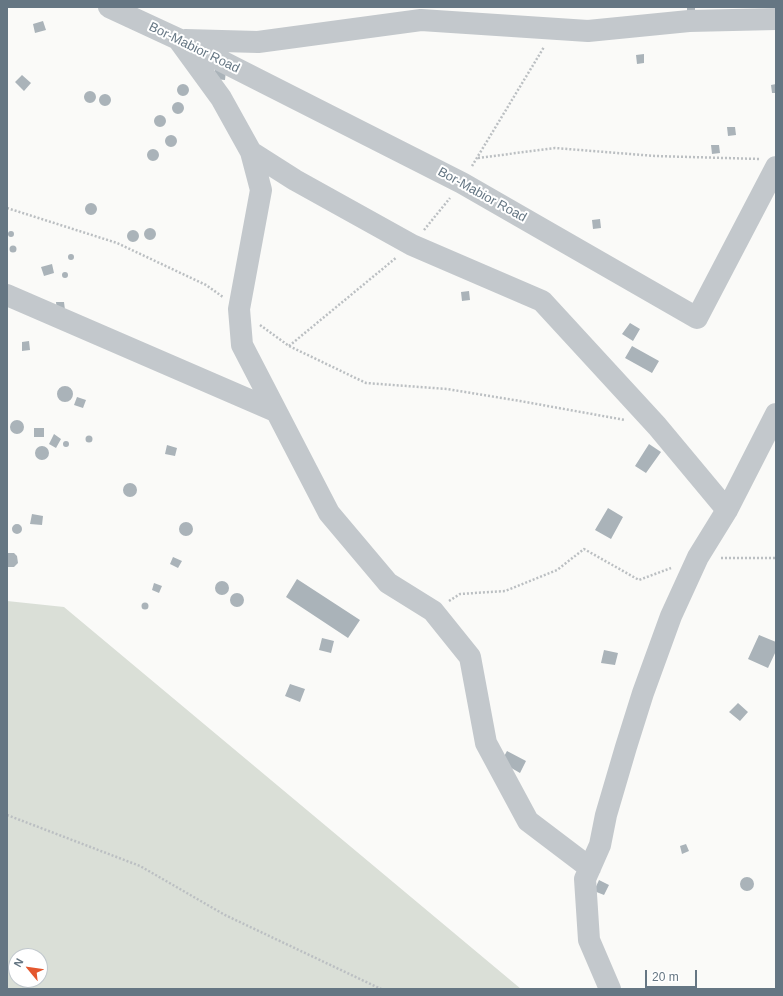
<!DOCTYPE html>
<html>
<head>
<meta charset="utf-8">
<style>
	body { margin:0 }
	#map { position:relative; width:783px; height:996px; overflow:hidden; background:#fafaf8; font-family:Arial,sans-serif }
	canvas { display:block }
	.frame { position:absolute; inset:0; border:8px solid #657683; pointer-events:none }
	.north { position:absolute; left:8px; top:948px; width:40px; height:40px; box-sizing:border-box; background:#fff; border:1px solid #c1c8cd; border-radius:50%; rotate:299deg; font-size:11px; font-weight:700; line-height:16px; text-align:center; color:#657683 }
	.north::after { content:''; display:block; margin:auto; width:14px; height:18px; background:#e4572e; clip-path:polygon(50% 0,100% 100%,50% 72%,0 100%) }
	.scale { position:absolute; left:645px; top:970px; width:52px; height:18px; box-sizing:border-box; border:2px solid #657683; border-top:0; padding-left:5px; font-size:12px; line-height:14px; white-space:nowrap; color:#657683; -webkit-text-stroke:3px #fff; paint-order:stroke }
</style>
</head>
<body>
<div id="map">
<canvas width="783" height="996"></canvas>
<div class="frame"></div>
<div class="north">N</div>
<div class="scale">20 m</div>
</div>
<script>
const context = document.querySelector('canvas').getContext('2d');
context.lineJoin = 'round';
function paint(path, color) { context.fillStyle = color; context.fill(path, 'evenodd'); }
function strokePath(path, color, width, dash) { context.strokeStyle = color; context.lineWidth = width; context.lineCap = dash ? 'butt' : 'round'; context.setLineDash(dash || []); context.stroke(path); }
function write(font, color, halo, rows, align = 'center') {
  context.font = font + ' Arial,sans-serif'; context.lineWidth = 4; context.setLineDash([]); context.textBaseline = 'middle'; context.strokeStyle = halo; context.fillStyle = color; for (const [text, x, y, turn = 0] of rows) {
    context.save(); context.translate(x, y); context.rotate((+turn || 0) * Math.PI / 180); context.textAlign = isNaN(turn) ? turn : align; if (halo) context.strokeText(text, 0, 0); context.fillText(text, 0, 0); context.restore();
  }
}
const green = new Path2D(`
	M7,601L64,607L521,989H7ZM16,956H40V980H16Z`);
const building = new Path2D(`
	M687,7H695V10L687,11Z
	M43,21L46,30L35,33L33,24Z
	M644,54V63L637,64L636,55Z
	M215,69L226,70L225,80L214,79Z
	M22,75L31,83L24,91L15,82Z
	M776,84V93H772L771,85Z
	M177 90a6 6 0 1 1 12 0a6 6 0 1 1-12 0Z
	M84 97a6 6 0 1 1 12 0a6 6 0 1 1-12 0Z
	M99 100a6 6 0 1 1 12 0a6 6 0 1 1-12 0Z
	M172 108a6 6 0 1 1 12 0a6 6 0 1 1-12 0Z
	M154 121a6 6 0 1 1 12 0a6 6 0 1 1-12 0Z
	M727,127H735L736,135L728,136Z
	M165 141a6 6 0 1 1 12 0a6 6 0 1 1-12 0Z
	M711,145H719L720,153L712,154Z
	M147 155a6 6 0 1 1 12 0a6 6 0 1 1-12 0Z
	M85 209a6 6 0 1 1 12 0a6 6 0 1 1-12 0Z
	M600,219L601,228L593,229L592,220Z
	M144 234a6 6 0 1 1 12 0a6 6 0 1 1-12 0Z
	M127 236a6 6 0 1 1 12 0a6 6 0 1 1-12 0Z
	M8 234a3 3 0 1 1 6 0a3 3 0 1 1-6 0Z
	M9.5 249a3.5 3.5 0 1 1 7 0a3.5 3.5 0 1 1-7 0Z
	M68 257a3 3 0 1 1 6 0a3 3 0 1 1-6 0Z
	M52,264L54,273L44,276L41,267Z
	M62 275a3 3 0 1 1 6 0a3 3 0 1 1-6 0Z
	M469,291L470,300L462,301L461,292Z
	M56,302H64L65,310L57,311Z
	M630,323L640,329L633,341L622,334Z
	M29,341L30,350L22,351V342Z
	M632,346L659,361L652,373L625,358Z
	M57 394a8 8 0 1 1 16 0a8 8 0 1 1-16 0Z
	M77,397L86,400L83,408L74,405Z
	M10 427a7 7 0 1 1 14 0a7 7 0 1 1-14 0Z
	M34,428H44V437H34Z
	M54,434L61,439L56,448L49,444Z
	M85.5 439a3.5 3.5 0 1 1 7 0a3.5 3.5 0 1 1-7 0Z
	M63 444a3 3 0 1 1 6 0a3 3 0 1 1-6 0Z
	M649,444L661,452L646,473L635,466Z
	M167,445L177,448L175,456L165,454Z
	M35 453a7 7 0 1 1 14 0a7 7 0 1 1-14 0Z
	M123 490a7 7 0 1 1 14 0a7 7 0 1 1-14 0Z
	M608,508L623,517L611,539L595,530Z
	M32,514L43,516L42,525L30,524Z
	M179 529a7 7 0 1 1 14 0a7 7 0 1 1-14 0Z
	M12 529a5 5 0 1 1 10 0a5 5 0 1 1-10 0Z
	M7,553H14L17,556L18,563L14,567H7Z
	M173,557L182,561L178,568L170,564Z
	M297,579L360,620L348,638L286,597Z
	M215 588a7 7 0 1 1 14 0a7 7 0 1 1-14 0Z
	M154,583L162,586L159,593L152,590Z
	M230 600a7 7 0 1 1 14 0a7 7 0 1 1-14 0Z
	M141.5 606a3.5 3.5 0 1 1 7 0a3.5 3.5 0 1 1-7 0Z
	M759,635L776,642V651L768,668L748,659Z
	M322,638L334,641L331,653L319,650Z
	M604,650L618,653L615,665L601,663Z
	M290,684L305,689L300,702L285,696Z
	M738,703L748,712L740,721L729,712Z
	M507,751L526,761L520,773L501,762Z
	M686,844L689,851L682,854L680,846Z
	M740 884a7 7 0 1 1 14 0a7 7 0 1 1-14 0Z
	M599,880L609,885L604,895L594,891Z`);
const path = new Path2D(`
	M478,158L555,148L655,156L760,159
	M472,166L544,47
	M7,208L117,243L206,285L223,297
	M424,230L450,198
	M260,325L289,346L366,383L447,389L520,401L625,420
	M289,346L397,257
	M721,558H776
	M449,601L460,594L505,591L557,570L584,549L639,580L671,568
	M7,815L140,866L225,915L381,989`);
const minor = new Path2D(`
	M109,7L178,39L462,183L697,318L776,167
	M178,39L221,98L251,152L261,190L239,309L242,345L329,513L388,583L433,611L470,657L486,743L528,821L590,868
	M185,40L258,42L421,20L588,31L689,21L776,19
	M251,152L295,180L412,245L542,301L657,426L727,510
	M7,295L275,411
	M610,989L589,940L585,879L600,845L606,815L626,747L643,693L671,616L698,557L727,510L776,414`);
const streetNames = [
	["Bor-Mabior Road",194,48,26],
	["Bor-Mabior Road",482,195,29]
];
paint(green, '#dadfd7');
paint(building, '#aab3b9');
strokePath(path, '#bbbfc2', 2.5, [2, 2]);
strokePath(minor, '#c3c8cc', 22);
write('13px', '#657683', '#fff', streetNames);
</script>
</body>
</html>
